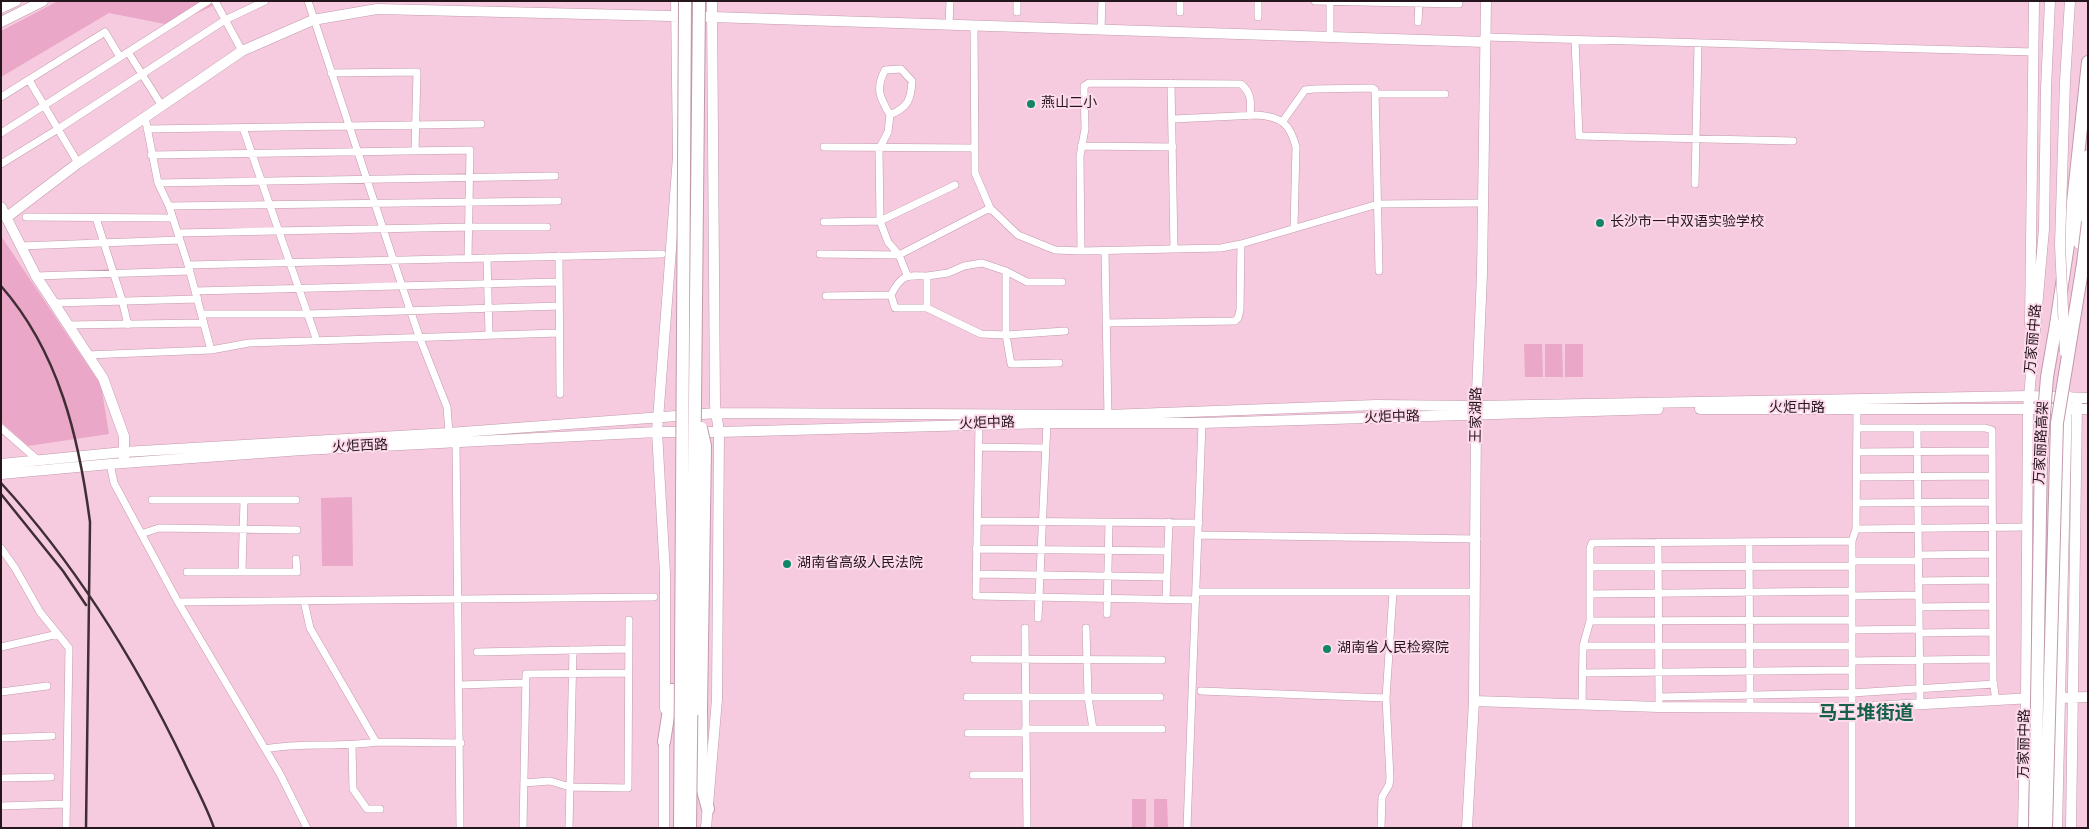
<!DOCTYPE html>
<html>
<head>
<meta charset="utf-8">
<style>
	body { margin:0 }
	#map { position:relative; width:2089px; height:829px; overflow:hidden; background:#f6cbdf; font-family:"Nunito Sans",sans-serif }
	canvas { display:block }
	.frame { position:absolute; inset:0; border:2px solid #25161e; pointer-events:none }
</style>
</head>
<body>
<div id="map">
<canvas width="2089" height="829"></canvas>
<div class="frame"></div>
</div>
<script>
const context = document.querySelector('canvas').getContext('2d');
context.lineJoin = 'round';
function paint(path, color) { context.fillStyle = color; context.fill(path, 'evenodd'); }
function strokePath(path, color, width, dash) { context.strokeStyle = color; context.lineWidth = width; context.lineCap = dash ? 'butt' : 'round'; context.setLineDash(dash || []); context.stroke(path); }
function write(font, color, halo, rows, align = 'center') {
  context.font = font + ' "Nunito Sans","Noto Sans SC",sans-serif'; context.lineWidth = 4; context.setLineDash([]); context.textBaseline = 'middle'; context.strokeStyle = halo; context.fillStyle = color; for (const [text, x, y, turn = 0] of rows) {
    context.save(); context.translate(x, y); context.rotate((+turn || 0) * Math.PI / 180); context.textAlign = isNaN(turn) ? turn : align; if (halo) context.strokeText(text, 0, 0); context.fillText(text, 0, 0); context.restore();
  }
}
const green = new Path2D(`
	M58,1H224L170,25L109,13L1,77V31Z
	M1,236L101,385L109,434L28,446L1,422Z
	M1524,344H1542L1543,377H1525Z
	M1545,344H1562L1563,377H1545Z
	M1565,344H1583V377H1565Z
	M352,497L353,566H322L321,498Z
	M1132,799H1146V827H1132Z
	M1154,799H1167L1168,827H1154Z`);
const street = new Path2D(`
	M215,1L242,51
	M308,1L402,286L419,336L447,407L449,433L456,442L460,828
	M1017,1V12
	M1180,1V12
	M1315,1L1459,4
	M1258,17V1
	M1418,22L1419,1
	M949,25L950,1
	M974,26L975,173L990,208L1018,235L1055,250L1081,251L1221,248L1241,244L1378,204L1482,203
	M1101,30L1102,1
	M1330,37V1
	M1485,37L2034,52
	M1575,40L1579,136L1793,141
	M128,52L162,106
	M331,73L417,72L415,151
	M29,80L78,163
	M1171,83L1174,249
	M1376,94H1445
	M1,97L105,32L120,57
	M890,115C880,98 875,89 885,70L901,69L912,81C911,100 908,107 890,115L888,132L879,149L880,221L888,242L899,255L907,275
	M145,117L158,183L169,206L188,265L211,350
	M1173,119L1258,115C1282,117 1290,124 1296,147L1294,228
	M1283,121L1305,90L1314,89L1372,88L1375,90L1379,271
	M243,128L317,341
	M147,129L481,124
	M1,133L208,1
	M1081,146L1173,147
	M824,147L974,148
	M151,155L470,150L468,258
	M1,164L58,129L225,20L265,1
	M158,183L555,176
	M1695,184L1698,43
	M169,206L558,201
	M26,217L172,218
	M96,218L122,300L128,325
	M824,222L880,221L955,185
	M178,233L469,227H547
	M20,246L180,240
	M1081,251L1080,156L1085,129L1084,86L1089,83L1241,84C1252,93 1251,103 1250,116
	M1105,252L1108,418
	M820,254L899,255L990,208
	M559,256L560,394
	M487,258L489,334
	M188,265L662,254
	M1006,271V335L1011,364L1059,363
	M36,276L190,271
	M927,276L948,273L964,266L982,263L1006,271L1027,282H1062
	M195,291L559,282
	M891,295C901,275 906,275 927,276V308L981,334L1006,335L1065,331
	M826,296L891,295L895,308H927
	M55,303L198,299
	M202,314H308L559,306
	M1106,323L1235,321L1238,318L1240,310L1241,244
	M67,325L204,323
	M87,355L211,350L249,343L559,333
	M979,424L976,596L1196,600
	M1,428L39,461
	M1857,428H1985L1992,430L1993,681L1996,700
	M1917,428L1920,704
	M979,447L1045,448
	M1857,452L1992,451
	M110,464L114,483L178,602L280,774L307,828
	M1857,477L1992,476
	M152,500H296
	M1856,503L1992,502
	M977,521L1199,523
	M1856,529L2027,527
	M141,534L159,528L297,530
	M1198,535L1477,539
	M1658,542L1659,701
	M1749,542L1750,708
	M1,548L15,568L40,612L69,648L66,828
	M976,549L1168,551
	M1918,555L1992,554
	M1852,561H1918
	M1590,567L1852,566
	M187,572H297L296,559
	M242,572L244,500
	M976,574L1167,577
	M1918,581L1993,580
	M1196,592H1470
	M1590,594L1852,591
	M1852,596L1919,595
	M1166,599L1169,522
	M304,601L310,628L376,742L461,743
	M178,602L654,597
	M1919,607L1993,606
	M1107,614L1109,522
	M1038,618L1047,423
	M1590,621L1852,620
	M1025,628L1027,828
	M1086,628L1088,697L1093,729
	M1852,630L1919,629
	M1919,633L1993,632
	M1583,646H1852
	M1,647L58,634
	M477,652L628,649
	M974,659L1162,660
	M1852,661L1993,659
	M1583,673L1852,670
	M459,685L526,683
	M1201,691L1386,698
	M1,692L47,686
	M967,697H1160
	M1659,697L1852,693L1994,684
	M1582,705L1583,646L1590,621V548L1592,543L1852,541
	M1025,729H1162
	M968,733H1026
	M1,738L52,736
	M352,746L353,789L367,809H380
	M266,749C302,742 339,748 376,742
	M973,775H1026
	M1,778L51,777
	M524,783L550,781L570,787L628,788L629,620
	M1,806L65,804
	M523,828L526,674L628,673
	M569,828L573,650
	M1187,828L1202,423
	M1381,828L1382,797L1389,785L1390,778L1386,698L1393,592
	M1852,828V541L1856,529L1857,408`);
const secondary = new Path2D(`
	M1,8L16,1
	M1,22L43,1
	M1,207L36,276L103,378L124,436V459
	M7,217L78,163L242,51L313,20L377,9L712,17L1485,42
	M1700,409H2088
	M1,464L124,452L449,433L716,413L1108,415L1376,405L1477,406L2029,396L2088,398
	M1,474L110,464L302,450L657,432H719L1047,423H1202L1658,409
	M2052,698L2088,697
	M1474,701L1659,707L1852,708L2033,698
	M665,709V574L657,432L678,157L676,1
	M664,828V736
	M706,828L717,699L719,432L715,405L712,1
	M1467,828L1474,701L1476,416L1482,274L1486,1
	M2071,828L2077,404`);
const primary = new Path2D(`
	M2079,244L2088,155
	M2030,325L2034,1
	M2023,828L2026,698L2028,408L2044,229L2046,88L2050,1
	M2057,828L2067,395`);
const highway = new Path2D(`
	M2056,325L2070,231L2088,62
	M701,710L702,787L708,809
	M664,742L672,690`);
const rail = new Path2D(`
	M1,286C59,352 79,438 90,522L86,828
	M1,483C76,565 136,662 184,762C194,784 206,805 214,828
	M1,494L63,571L86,605`);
const primaryBridge = new Path2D(`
	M2065,352L2060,245L2065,81L2070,1`);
const highwayBridge = new Path2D(`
	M701,428L705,446L701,710
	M680,828L685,1
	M690,828C693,552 697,277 699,1
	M2035,828L2041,451L2047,377L2056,325
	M2046,828L2057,423L2083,264L2088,222`);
const markers = [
	[1031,104,5,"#108667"],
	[1600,223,5,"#108667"],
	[787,564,5,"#108667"],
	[1327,649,5,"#108667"]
];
const poiNames = [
	["燕山二小",1041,104],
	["长沙市一中双语实验学校",1610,223],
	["湖南省高级人民法院",797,564],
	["湖南省人民检察院",1337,649]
];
const streetNames = [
	["万家丽中路",2034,339,-85],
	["火炬中路",1797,409],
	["王家湖路",1477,415,-89],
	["火炬中路",1392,418,-2],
	["火炬中路",987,424,-2],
	["万家丽路高架",2042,443,-87],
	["火炬西路",360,447,-3],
	["万家丽中路",2025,744,-89]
];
const districtNames = [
	["马王堆街道",1866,714]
];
paint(green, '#eba7c8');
strokePath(street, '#c299ac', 8);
strokePath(secondary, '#c299ac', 11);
strokePath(primary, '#c299ac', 11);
strokePath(highway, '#c299ac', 14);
strokePath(street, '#fff', 7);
strokePath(secondary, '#fff', 10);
strokePath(primary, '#fff', 10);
strokePath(highway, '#fff', 12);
strokePath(rail, '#402e37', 2.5);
strokePath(primaryBridge, '#c299ac', 11, []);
strokePath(highwayBridge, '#c299ac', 14, []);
strokePath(primaryBridge, '#fff', 10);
strokePath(highwayBridge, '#fff', 12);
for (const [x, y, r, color] of markers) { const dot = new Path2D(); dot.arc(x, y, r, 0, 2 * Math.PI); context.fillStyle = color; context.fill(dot); strokePath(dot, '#fedbeb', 2); }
write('14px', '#25161e', '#fedbeb', poiNames, 'left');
write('14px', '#25161e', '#fedbeb', streetNames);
write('bold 19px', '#17614b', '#fedbeb', districtNames);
</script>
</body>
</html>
